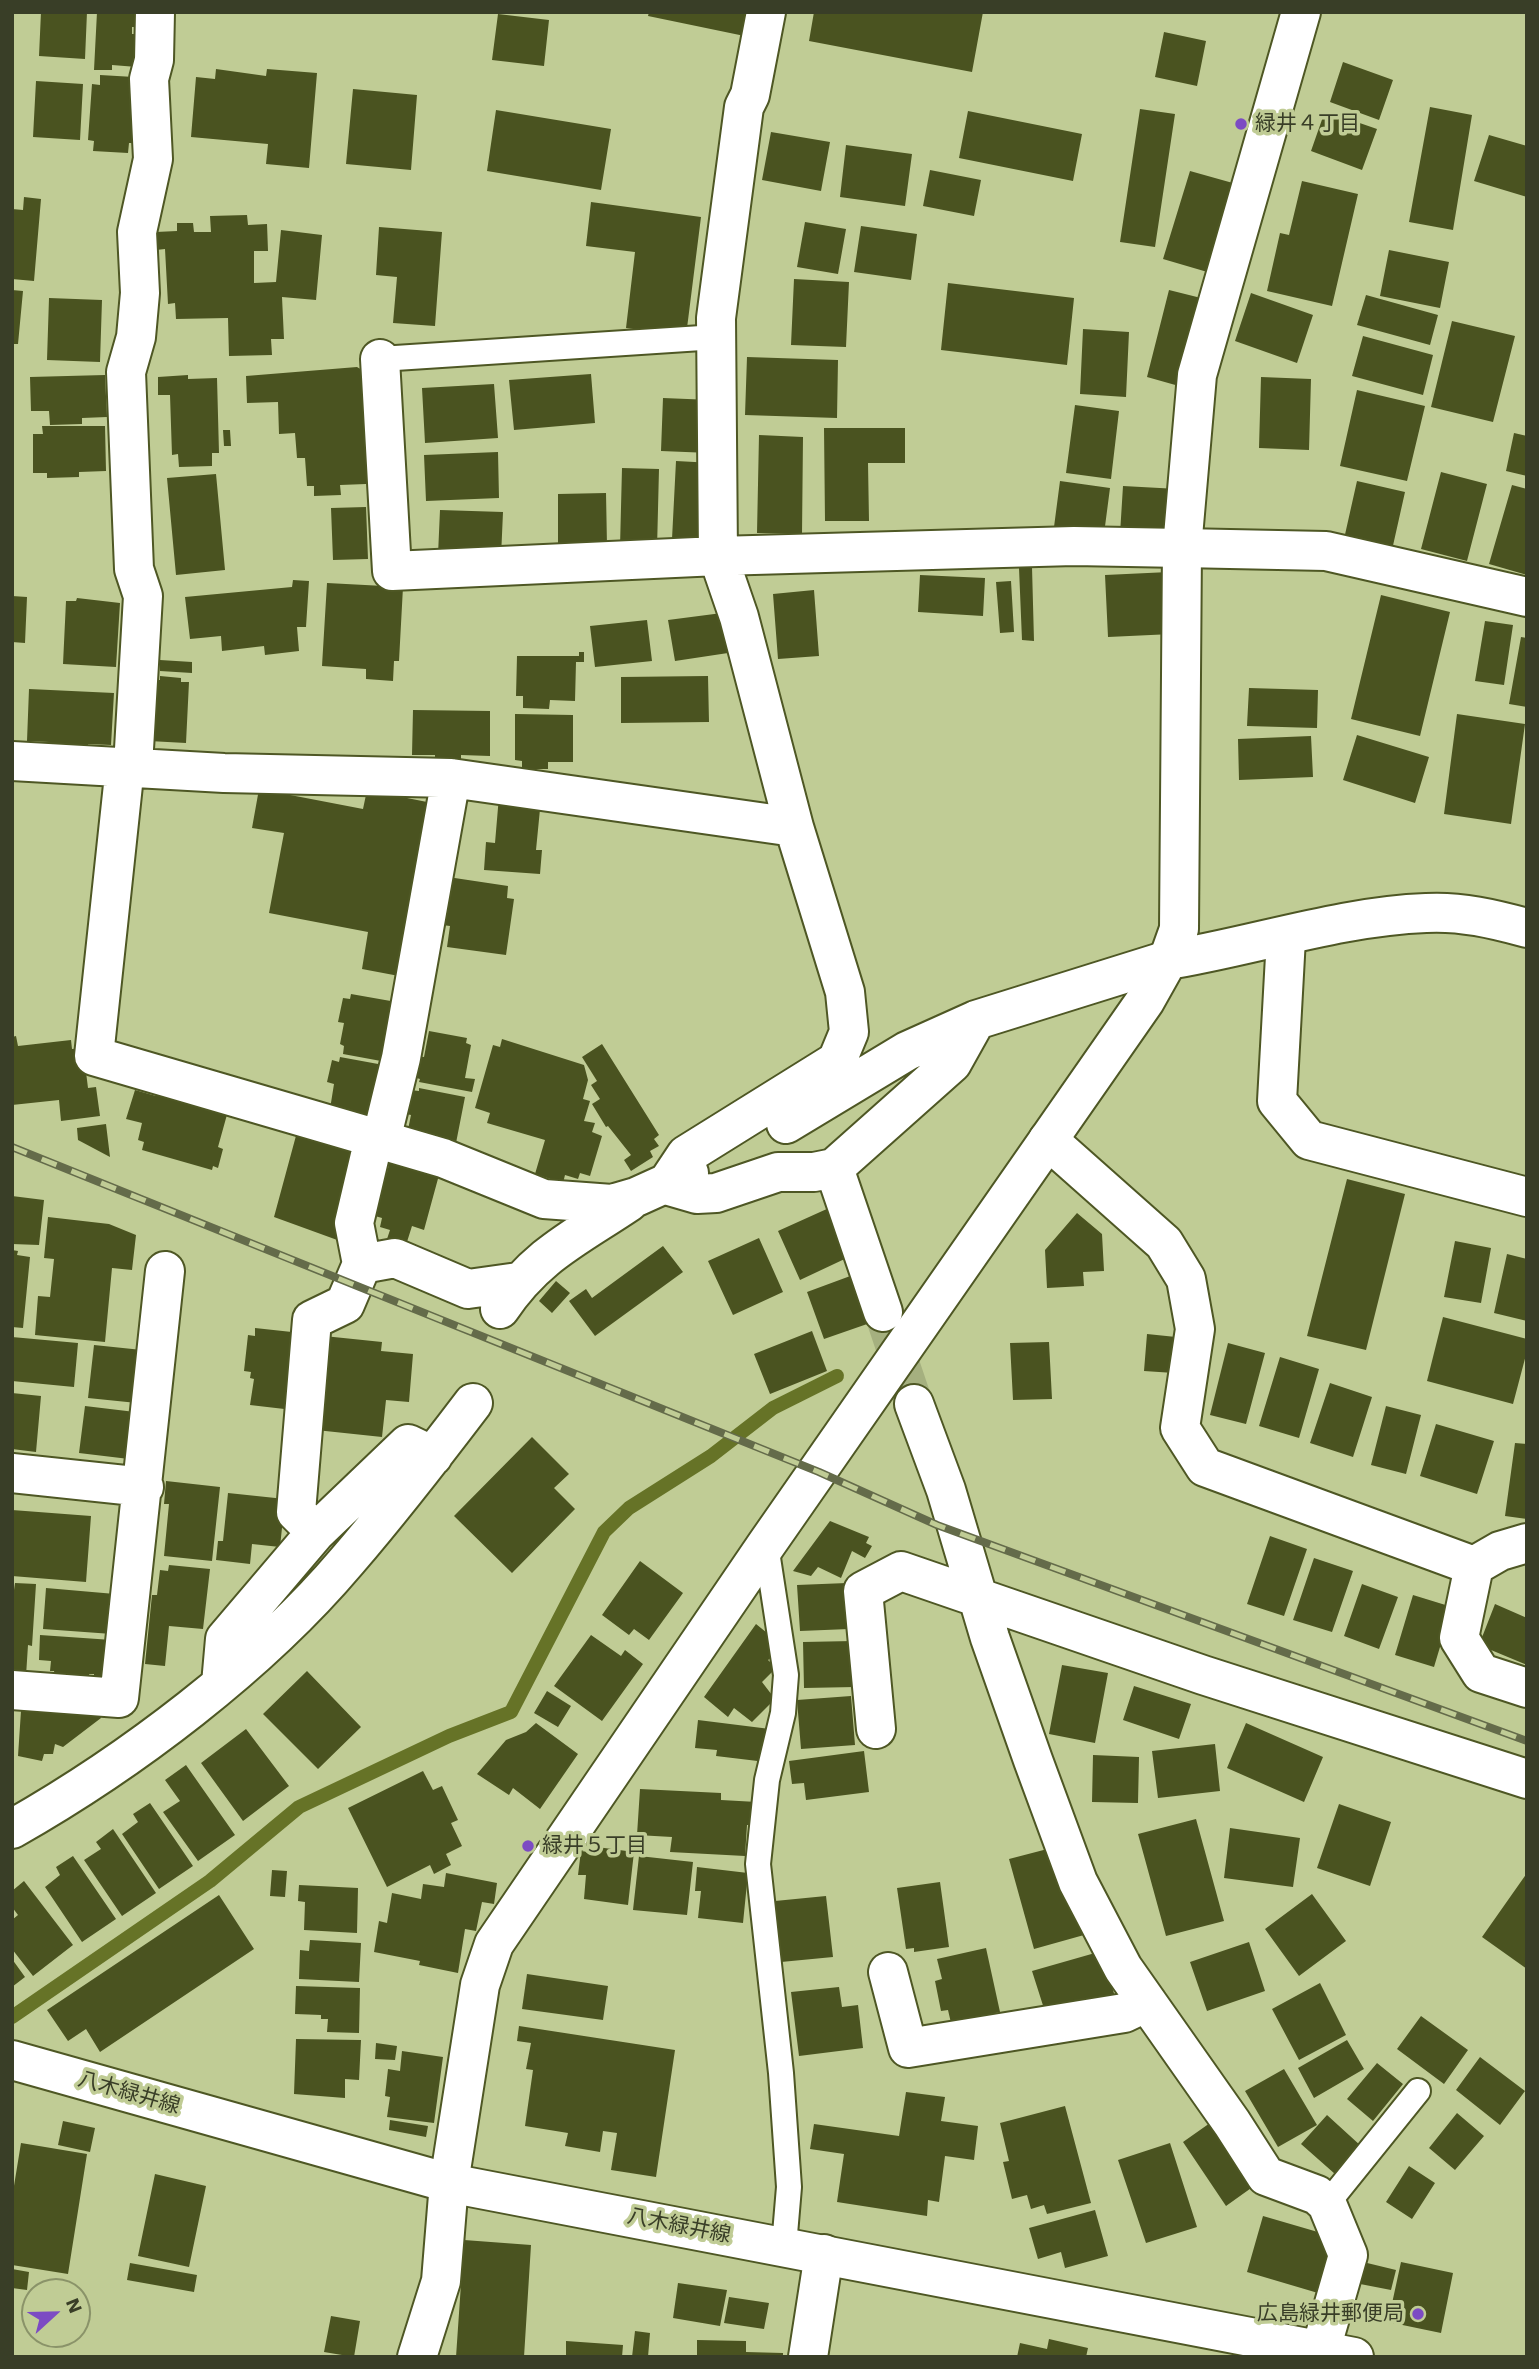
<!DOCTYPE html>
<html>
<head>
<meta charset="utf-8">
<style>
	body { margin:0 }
	#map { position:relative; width:1539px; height:2369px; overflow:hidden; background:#c0cc95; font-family:"Work Sans",sans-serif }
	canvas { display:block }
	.frame { position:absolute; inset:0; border:14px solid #393e27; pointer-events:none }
	.north { position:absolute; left:21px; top:2278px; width:70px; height:70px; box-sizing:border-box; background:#c0cc95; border:2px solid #8a9369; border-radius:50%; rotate:68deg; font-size:19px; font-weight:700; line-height:28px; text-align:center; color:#393e27 }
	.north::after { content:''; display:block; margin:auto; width:24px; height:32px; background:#7c4bc3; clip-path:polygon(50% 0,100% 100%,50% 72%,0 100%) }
</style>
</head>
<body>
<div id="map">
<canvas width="1539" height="2369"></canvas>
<div class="frame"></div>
<div class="north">N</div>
</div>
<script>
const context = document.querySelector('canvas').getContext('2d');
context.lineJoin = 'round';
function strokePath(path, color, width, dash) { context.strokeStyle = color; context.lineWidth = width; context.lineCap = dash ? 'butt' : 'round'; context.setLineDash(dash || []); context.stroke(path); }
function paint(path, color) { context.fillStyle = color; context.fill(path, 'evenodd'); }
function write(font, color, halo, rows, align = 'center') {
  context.font = font + ' "Work Sans","Noto Sans JP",sans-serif'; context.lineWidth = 7; context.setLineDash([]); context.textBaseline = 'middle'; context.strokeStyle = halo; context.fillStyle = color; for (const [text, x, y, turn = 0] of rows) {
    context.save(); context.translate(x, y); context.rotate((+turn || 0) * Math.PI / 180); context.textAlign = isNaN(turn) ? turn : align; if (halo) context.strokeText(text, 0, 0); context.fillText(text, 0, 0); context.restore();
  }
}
const stream = new Path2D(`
	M12,2017L210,1881L299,1807L449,1736L511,1712L604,1532L629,1508L711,1456L773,1408L837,1376`);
const building = new Path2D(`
	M41,12H87L85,59L39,56Z
	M97,12H138L137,27H132V34H138L137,67L112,65V70H94Z
	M649,12H764L759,39L648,16Z
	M814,12H983L972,72L809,41Z
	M498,14L549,20L544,66L492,60Z
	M1164,32L1206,41L1197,86L1155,77Z
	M1343,62L1393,80L1379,120L1330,102Z
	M216,69L266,76L267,69L317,73L309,168L266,164L268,144L191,137L196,77L215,79Z
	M100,75L134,77L133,143H129L128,153L93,151L94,141L88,140L92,84L100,85Z
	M36,81L83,84L80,140L33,137Z
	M353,89L417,95L411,170L346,164Z
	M1430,107L1472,115L1453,230L1409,222Z
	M1140,109L1175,114L1155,247L1120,242Z
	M496,110L611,129L601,190L487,171Z
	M968,111L1082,134L1073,181L959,158Z
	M1325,111L1377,129L1362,170L1311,151Z
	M771,132L830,142L821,191L762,180Z
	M1489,135L1527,146V197L1474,181Z
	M846,145L912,154L905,206L840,197Z
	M930,170L981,180L974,216L923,206Z
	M1190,171L1247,187L1221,276L1163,259Z
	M1302,181L1358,194L1332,306L1267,291L1280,233L1289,235Z
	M24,197L41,199L34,281L12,279V209L23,210Z
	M591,202L701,217L686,336L626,328L635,252L586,246Z
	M247,215L248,225L267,224L268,251H254V283L276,282L281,230L322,235L316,300L282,297L284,339H271L272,355L229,356L228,318L176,319L175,303L168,304L165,249L156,250V232L177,231V223H193L194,232H211L210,216Z
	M805,222L846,229L838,274L797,267Z
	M861,226L917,234L911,280L854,272Z
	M379,227L442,232L435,326L393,323L397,277L376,275Z
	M1389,250L1449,262L1440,308L1380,296Z
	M794,279L849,282L846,347L791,345Z
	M948,283L1074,298L1067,365L941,350Z
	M12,290L23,291L18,344H12Z
	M1169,290L1209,300L1186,388L1147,377Z
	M1251,293L1313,315L1297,363L1235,341Z
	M1366,295L1438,315L1430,345L1357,325Z
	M49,298L102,300L100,362L47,360Z
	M1452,321L1515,336L1493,422L1431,407Z
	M1083,329L1129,332L1126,397L1080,394Z
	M1363,336L1433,355L1423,395L1352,376Z
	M747,357L838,360L837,418L745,415Z
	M357,367L367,373L364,428H370L371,477H366V484L340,485L341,495L314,496V486H307L305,458H297L295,433L279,434L278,402L247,403L246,376Z
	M591,374L595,423L514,430L509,380Z
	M105,375L107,417L82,418V424L50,425L49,411H31L30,377Z
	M188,375V379L217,378L219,453H212V466L179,467L178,454L172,455L170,395H158V377Z
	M1261,377L1311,379L1309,450L1259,448Z
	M494,384L498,438L425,443L422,388Z
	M1357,390L1425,406L1407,481L1340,466Z
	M663,398L712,400L710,453L661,451Z
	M1075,405L1119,411L1111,479L1066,473Z
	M42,426H105L106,471L79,472V477L47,478V473H33V434H43Z
	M824,428H905V463H868L869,521H825Z
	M223,430H230L231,446H224Z
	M1514,433L1527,436V476L1506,471Z
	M759,435L803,437L802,534L757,533Z
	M498,452L499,498L426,501L424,455Z
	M676,461L713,463L708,542L672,539Z
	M622,468L659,469L657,549L620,547Z
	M1441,472L1487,484L1467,561L1421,549Z
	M216,474L225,570L176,575L167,478Z
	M1060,481L1110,488L1104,534L1054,527Z
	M1357,481L1405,492L1392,550L1344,539Z
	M1512,485L1527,489V575L1489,564Z
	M1123,486L1178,489L1176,537L1120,534Z
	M606,493L607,546H558V494Z
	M366,507L368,559L333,560L331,508Z
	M440,510L503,512L501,557L438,555Z
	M1032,567L1034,641L1022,640L1019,568Z
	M1169,572L1172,634L1108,637L1105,575Z
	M920,575L985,578L983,616L918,612Z
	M293,580L309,581L306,627H297L299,651L265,655L264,646L222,651L221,636L190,639L185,597L292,587Z
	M1011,581L1014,632L1000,633L996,582Z
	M327,583L403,587L399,661H394L393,681L366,679V669L322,666Z
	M814,590L819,656L778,659L773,594Z
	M1381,595L1450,612L1420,736L1351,719Z
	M12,596L27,597L25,643L12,642Z
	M77,598L120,603L116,667L63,664L66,601H76Z
	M722,613L728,653L675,661L668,620Z
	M647,620L652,661L595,667L590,626Z
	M1485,621L1513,625L1504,685L1475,681Z
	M1521,637L1527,638V707L1509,704Z
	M579,652H584V662H576L575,701L550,700L549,709L523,708V696H516L517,656H579Z
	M160,660L192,662V673L160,671Z
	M160,676L181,678V682H189L186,743L149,741L152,680H160Z
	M708,676L709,722L621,723V677Z
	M1249,688L1318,690L1317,728L1247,726Z
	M29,689L114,693L111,745L88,744V750L48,748L49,742L27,741Z
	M413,710L490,711V756L461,755V763L435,762V755H412Z
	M515,714L573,715V762H548V769H522V761L515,760Z
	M1457,714L1525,724L1511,824L1444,814Z
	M1357,735L1429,757L1415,803L1343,780Z
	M1311,736L1313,777L1239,780L1238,739Z
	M259,789L363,809L367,790L432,803L399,976L362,969L368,932L269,913L284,833L252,828Z
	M499,796L541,799L536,850H542L540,874L484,870L486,842L495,843Z
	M448,877L508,886L507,898L514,899L506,955L447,947L450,926L442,925Z
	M351,994L402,1003L381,1061L343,1054L344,1046L340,1044L344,1023L338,1022L343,998L350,999Z
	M429,1031L467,1038L466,1043L471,1045L465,1078L475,1079L472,1092L419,1082L420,1079L413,1077L416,1056L424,1057Z
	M16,1036L18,1046L71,1040L72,1049L83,1048L88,1088L96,1087L100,1116L61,1121L59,1100L12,1105V1037Z
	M502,1039L584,1065L588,1080L583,1099L590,1101L584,1121L595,1123L592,1132L602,1136L590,1176L580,1173L578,1179L565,1175L563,1183L535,1174L545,1140L487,1123L490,1113L475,1108L493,1045L500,1047Z
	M602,1044L659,1135L654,1139L659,1146L650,1151L653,1157L631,1171L624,1160L631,1155L608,1126L606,1127L592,1104L600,1099L591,1085L597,1081L582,1057Z
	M340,1057L389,1066L375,1117L330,1109L334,1084L327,1082L332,1060L339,1062Z
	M419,1088L465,1097L456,1143L406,1139L411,1115L406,1114L410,1090L419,1091Z
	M135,1090L156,1096L158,1091L228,1111L218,1147L223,1149L218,1168L213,1166L212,1170L142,1150L144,1142L138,1140L142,1123L126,1119Z
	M106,1124L110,1157L78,1140L77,1128Z
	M297,1132L360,1150L340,1241L274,1217Z
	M390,1161L439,1175L424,1230L412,1226L406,1245L387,1239L390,1230L380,1227L382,1218L375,1216Z
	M1347,1179L1405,1194L1366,1350L1307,1336Z
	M12,1196L44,1200L39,1245L12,1244Z
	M829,1208L851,1256L800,1280L778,1231Z
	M1077,1213L1102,1234L1104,1271L1083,1272L1084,1286L1047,1288L1045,1250Z
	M48,1217L109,1224L136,1235L132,1270L112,1268L105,1342L35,1335L38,1296L50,1297L54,1259L44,1258Z
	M759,1238L783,1292L733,1315L708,1261Z
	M1455,1241L1491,1248L1481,1303L1444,1297Z
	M663,1246L683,1272L595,1336L569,1301L586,1289L592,1298Z
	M12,1250L18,1251L17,1255L30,1257L23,1328L12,1327Z
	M1507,1254L1527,1259V1321L1494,1313Z
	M853,1275L870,1323L824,1339L807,1292Z
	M556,1281L570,1293L552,1313L539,1301Z
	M1443,1317L1527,1339V1351L1513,1404L1427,1381Z
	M255,1328L301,1333L293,1410L250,1405L254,1379L250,1378L251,1372L244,1371L248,1335L255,1336Z
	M812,1331L827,1371L770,1394L754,1354Z
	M1147,1334L1176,1337L1174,1373L1144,1371Z
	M324,1336L382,1342L381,1351L413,1354L409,1402L386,1400L382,1437L316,1430Z
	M12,1337L78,1343L74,1387L12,1381Z
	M1049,1342L1052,1399L1013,1400L1010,1343Z
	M1228,1343L1265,1353L1246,1424L1210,1415Z
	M94,1345L142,1350L137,1403L88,1398Z
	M1280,1357L1319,1369L1299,1438L1259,1426Z
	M1330,1383L1372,1397L1353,1457L1310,1443Z
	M12,1393L41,1396L36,1452L12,1449Z
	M85,1406L135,1412L129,1459L79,1453Z
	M1386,1406L1421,1415L1406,1474L1371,1465Z
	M1436,1424L1494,1441L1477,1494L1420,1476Z
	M532,1437L569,1474L554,1488L575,1509L512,1573L454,1516Z
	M1515,1443L1527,1444V1519L1505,1516Z
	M166,1481L220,1487L212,1561L164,1556L169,1504H164Z
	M228,1493L285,1499L280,1547L252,1544L250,1564L216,1560L218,1541H223Z
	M12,1510L91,1516L86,1582L12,1576Z
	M830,1521L869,1537L866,1543L872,1546L865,1558L852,1551L841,1578L818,1567L811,1576L793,1571Z
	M1270,1536L1307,1549L1284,1616L1247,1604Z
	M1314,1558L1353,1571L1332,1632L1293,1620Z
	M640,1561L683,1593L649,1640L634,1629L629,1635L602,1615Z
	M169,1565L210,1569L203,1629L169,1626L165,1666L145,1664L152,1595H157L160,1570L168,1571Z
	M15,1583L36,1584L32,1646L28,1645L26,1676L12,1675V1604Z
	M847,1583L849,1629L800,1631L797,1585Z
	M1362,1584L1398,1597L1379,1649L1344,1636Z
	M46,1588L115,1594L112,1634L43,1629Z
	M1413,1595L1452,1607L1434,1667L1395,1655Z
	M1495,1604L1527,1618V1665L1479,1645Z
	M756,1624L777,1641L776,1654L768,1660L776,1668L762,1682L775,1699L752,1722L734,1708L728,1717L704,1697Z
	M40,1635L112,1640L108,1682L94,1681V1674H89L90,1679L55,1676L54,1671H50L51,1661L39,1660Z
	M591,1635L621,1656L625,1650L643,1664L602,1721L554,1686Z
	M853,1641L855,1687L804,1688L803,1642Z
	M1062,1665L1108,1673L1095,1743L1049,1734Z
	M307,1671L361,1727L318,1769L263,1714Z
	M1134,1686L1191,1704L1179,1739L1123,1720Z
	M547,1691L571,1706L558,1727L534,1713Z
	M851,1696L855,1745L801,1749L797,1700Z
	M21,1711L99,1712L101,1718L63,1747L55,1744L53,1754H44L42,1761L18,1756Z
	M698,1720L770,1729L766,1762L716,1756L717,1750L695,1748Z
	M536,1723L578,1754L540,1809L513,1788L509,1795L477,1774L506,1740L526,1732Z
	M1246,1723L1323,1757L1304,1802L1227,1768Z
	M246,1729L289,1786L243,1821L201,1763Z
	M1215,1744L1220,1791L1158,1798L1152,1751Z
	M864,1751L869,1792L806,1800L804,1783L792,1784L789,1761Z
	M1093,1755L1139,1757L1138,1803L1092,1802Z
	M186,1765L235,1835L198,1861L163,1812L180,1801L165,1780Z
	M423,1771L433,1790L442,1786L458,1820L451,1823L462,1846L446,1854L451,1865L434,1874L430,1865L387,1887L348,1808Z
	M640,1789L721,1793V1800L757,1802L756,1825H747L745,1856L670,1852L672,1837L637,1835Z
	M150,1803L193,1866L159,1889L122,1834L138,1822L133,1814Z
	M1339,1804L1391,1822L1370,1886L1317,1868Z
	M1196,1819L1224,1921L1166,1936L1138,1834Z
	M1230,1828L1300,1838L1293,1887L1224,1878Z
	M113,1829L156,1893L122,1916L84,1860L101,1849L96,1842Z
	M1059,1846L1084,1935L1034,1949L1009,1859Z
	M597,1847L634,1852L628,1905L584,1899L586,1875H578L581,1851L596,1853Z
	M73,1856L116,1919L82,1942L45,1887L60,1875L56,1867Z
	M639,1856L693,1862L687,1915L633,1910Z
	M697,1867L748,1873L743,1923L698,1918L701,1891H695Z
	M272,1870L287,1871L285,1897L270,1896Z
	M446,1873L497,1883L494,1904L482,1902L476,1931L465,1929L458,1973L419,1965L420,1961L374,1952L379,1921L387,1923L392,1893L421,1899L423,1884L444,1887Z
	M1527,1873V1969L1482,1937Z
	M24,1881L73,1945L33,1976L12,1949V1920L18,1915L12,1907V1891Z
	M940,1882L949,1947L914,1952V1948L906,1949L897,1888Z
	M299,1885L358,1888L357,1933L304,1930L305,1902L298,1901Z
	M1312,1894L1346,1941L1299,1976L1265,1929Z
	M219,1895L254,1949L100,2052L86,2029L68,2041L47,2010Z
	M826,1896L833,1957L781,1962L775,1901Z
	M310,1940L361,1943L359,1982L299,1979L300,1950L309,1951Z
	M1249,1942L1265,1991L1207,2011L1190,1962Z
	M986,1948L1000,2012L951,2023L948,2010L941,2011L935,1981L942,1979L937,1959Z
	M1102,1951L1115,1997L1047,2018L1032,1971Z
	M12,1959L25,1977L12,1987Z
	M527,1974L608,1986L603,2020L522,2009Z
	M1320,1983L1346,2035L1299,2060L1272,2009Z
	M296,1986L360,1988L359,2033L327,2032L328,2019H321V2015L295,2014Z
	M839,1987L842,2007L858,2005L863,2048L799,2056L791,1992Z
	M1421,2016L1468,2050L1444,2084L1397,2049Z
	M519,2026L675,2050L656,2177L611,2170L617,2133L603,2131L600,2152L565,2146L568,2133L525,2126L533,2070L526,2069L531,2043L517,2041Z
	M296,2039L361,2040L359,2080L345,2079V2098L294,2094Z
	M1347,2040L1364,2069L1314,2098L1298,2068Z
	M376,2043L397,2046L395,2060L375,2059Z
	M402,2051L443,2057L434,2123L387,2117L390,2097L385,2096L388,2069L400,2071Z
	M1480,2057L1525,2091L1500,2125L1456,2090Z
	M1377,2063L1403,2084L1373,2121L1347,2099Z
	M1284,2069L1317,2125L1278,2147L1245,2091Z
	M906,2092L945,2097L941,2121L978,2126L974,2160L945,2156L939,2202L928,2200L927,2216L837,2202L844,2154L810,2149L814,2124L899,2136Z
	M1065,2106L1091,2203L1047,2214L1044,2205L1031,2209L1027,2195L1012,2199L1003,2162L1009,2161L1000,2123Z
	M1457,2113L1484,2136L1455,2170L1429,2148Z
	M1327,2115L1361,2146L1335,2174L1301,2144Z
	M390,2120L428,2126L426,2137L389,2130Z
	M63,2121L95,2128L90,2152L58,2145Z
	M1210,2123L1254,2186L1226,2206L1183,2142Z
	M21,2143L87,2154L68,2274L12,2265V2198Z
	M1170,2143L1197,2227L1146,2243L1118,2160Z
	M1409,2166L1435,2183L1412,2219L1386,2202Z
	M155,2174L206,2186L189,2267L138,2256Z
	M1095,2210L1108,2256L1065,2268L1061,2252L1038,2259L1029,2228Z
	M1263,2216L1335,2237L1318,2293L1247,2272Z
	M464,2240L531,2245L524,2357H456Z
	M1363,2262L1396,2270L1391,2290L1355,2283Z
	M1401,2262L1453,2273L1441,2333L1388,2322Z
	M130,2263L197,2275L194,2292L127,2280Z
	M12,2269L29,2272L27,2290L12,2288Z
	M678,2283L727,2290L720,2326L673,2318Z
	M729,2297L769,2303L764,2329L724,2323Z
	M331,2316L360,2321L354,2357L324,2352Z
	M635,2331L650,2333L648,2357H632Z
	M1049,2339L1088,2348L1086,2357H1017L1020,2343L1047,2349Z
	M697,2340L746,2341V2352L783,2353V2357H697Z
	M566,2341L623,2345L622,2357H566Z`);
const minorTunnel = new Path2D(`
	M883,1312L914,1404`);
const service = new Path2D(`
	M380,359L717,337
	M766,1545L786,1675L783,1713L767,1780L758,1864L781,2073L789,2187L784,2246
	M1327,2204L1418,2091`);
const minor = new Path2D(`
	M766,12L750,95L744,107L716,318L718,556L739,617L794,827L845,992L849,1032L837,1061L686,1155L666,1185L697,1194L716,1193L778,1172H814L834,1168L952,1063L976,1020
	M380,359L392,571L718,556L1074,546L1182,548L1326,551L1527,597
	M12,761L224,773L451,778L794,827
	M125,766L94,1056L443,1158L544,1199L612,1204L636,1197L689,1173
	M133,766L143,596L134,569L126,372L136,337L140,293L137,232L153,159L149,79L154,60L155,12
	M1286,938L1277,1101L1309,1140L1527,1197
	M786,1124L907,1051L976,1020L1168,960
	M381,1140L401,1058L451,778
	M1048,1140L1164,1243L1186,1279L1195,1329L1180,1428L1205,1467L1474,1566
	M834,1168L883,1312
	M362,1264L395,1258L468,1289L518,1282
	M500,1309C536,1255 577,1237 629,1202
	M914,1404L946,1490L990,1638L1033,1760L1078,1882L1123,1968L1232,2123L1266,2176L1317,2195L1327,2204L1348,2255L1321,2349
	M12,1473L144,1487
	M316,1532L296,1512L312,1320L345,1304L362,1264L354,1223L374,1138
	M1527,1543L1500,1551L1474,1566L1459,1638L1481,1673L1527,1688
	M221,1684L225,1639L316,1532L408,1444L433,1456
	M12,1690L119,1698L165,1271
	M876,1729L863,1591L901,1571L1203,1675L1527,1779
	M12,1829C130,1762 259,1665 347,1561C391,1510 432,1457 473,1403
	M888,1972L908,2048L1124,2013L1147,2002
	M417,2357L441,2281L449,2183
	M808,2357L824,2254`);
const tertiary = new Path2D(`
	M1168,960C1253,946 1341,916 1426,913C1461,911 1494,919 1527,928
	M449,2183L480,1985L494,1944L766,1545L1145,1001L1168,960L1179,929L1182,548L1197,375L1301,12`);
const secondary = new Path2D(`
	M12,2060L449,2183L1354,2357`);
const rail = new Path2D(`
	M12,1147L819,1472L937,1525L1527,1741`);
const markers = [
	[1241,124,7,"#7c4bc3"],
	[528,1846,7,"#7c4bc3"],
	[1418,2314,7,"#7c4bc3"]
];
const poiNames = [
	["緑井４丁目",1255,124],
	["緑井５丁目",542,1846],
	["広島緑井郵便局",1404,2314,"right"]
];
const streetNames = [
	["八木緑井線",129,2093,16],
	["八木緑井線",679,2226,11]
];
strokePath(stream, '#667327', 14);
paint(building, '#4a5320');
strokePath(minorTunnel, '#a5b07f', 38, [38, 19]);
strokePath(service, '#4e5724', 28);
strokePath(minor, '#4e5724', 42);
strokePath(tertiary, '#4e5724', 42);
strokePath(secondary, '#4e5724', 42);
strokePath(service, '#fff', 24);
strokePath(minor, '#fff', 38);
strokePath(tertiary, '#fff', 38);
strokePath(secondary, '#fff', 38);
strokePath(rail, '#646b4a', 8);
strokePath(rail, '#c0cc95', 5, [16]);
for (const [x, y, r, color] of markers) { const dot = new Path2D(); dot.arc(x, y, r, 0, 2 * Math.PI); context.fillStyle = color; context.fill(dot); strokePath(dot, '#c0cc95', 2.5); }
write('21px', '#393e27', '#c0cc95', poiNames, 'left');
write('21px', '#393e27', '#c0cc95', streetNames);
</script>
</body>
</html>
